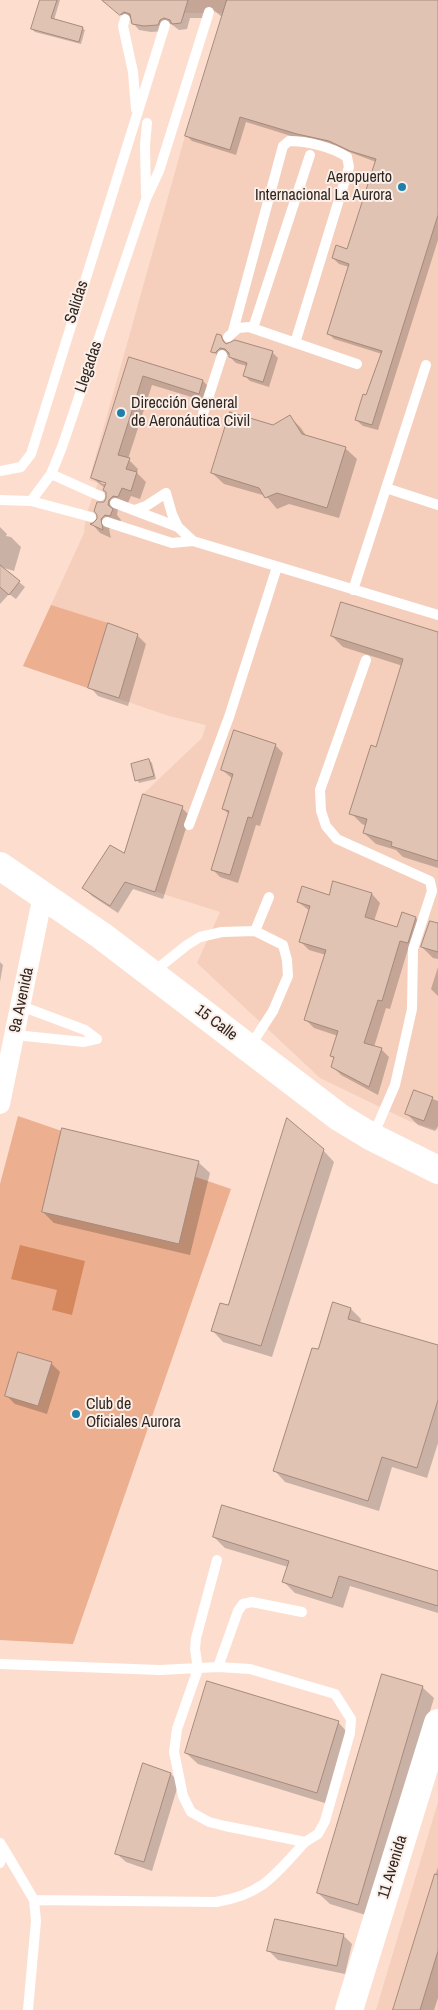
<!DOCTYPE html>
<html>
<head>
<meta charset="utf-8">
<style>
	body { margin:0 }
	canvas { display:block; background:#fcddce }
</style>
</head>
<body>
<canvas width="438" height="2010"></canvas>
<script>
const context = document.querySelector('canvas').getContext('2d');
context.lineJoin = 'round';
function paint(path, color) { context.fillStyle = color; context.fill(path, 'evenodd'); }
function strokePath(path, color, width, dash) { context.strokeStyle = color; context.lineWidth = width; context.lineCap = dash ? 'butt' : 'round'; context.setLineDash(dash || []); context.stroke(path); }
function write(font, color, halo, rows, align = 'center') {
  context.font = font + ' "Archivo Narrow",sans-serif'; context.lineWidth = 4; context.setLineDash([]); context.textBaseline = 'middle'; context.strokeStyle = halo; context.fillStyle = color; for (const [text, x, y, turn = 0] of rows) {
    context.save(); context.translate(x, y); context.rotate((+turn || 0) * Math.PI / 180); context.textAlign = isNaN(turn) ? turn : align; if (halo) context.strokeText(text, 0, 0); context.fillText(text, 0, 0); context.restore();
  }
}
const built = new Path2D(`
	M102,0H438V1130L409,1121L320,1078L197,963L220,912L116,879L143,794L202,738L206,725L169,716L23,666L84,533L86,515L98,483L89,480L185,136L223,13H185L181,23L145,26L132,24Z
	M438,1802V2010H376Z`);
const green = new Path2D(`
	M51,605L108,623L88,688L23,666Z
	M18,1116L231,1189L73,1644L0,1640V1184Z`);
const water = new Path2D(`
	M20,1245L85,1261L72,1315L52,1310L57,1290L11,1279Z`);
const shadow = new Path2D(`
	M42,0H60L54,20L82,28L85,30L81,44L35,32L32,29Z
	M103,0H438V240L378,430L363,426L356,420L367,397L382,354L334,339L328,333L349,267L339,264L333,258L348,250L376,162L336,147L304,140L246,122L236,155L192,141L186,135L223,18L215,11L210,13L208,18H190L187,29L179,30L171,24L166,26L164,31L151,32L139,30L133,23L132,18L127,20Z
	M221,336L227,345L272,352L278,358L269,387L250,381L244,375L247,366L236,363L230,357V354L219,357L213,351Z
	M130,358L203,381L212,390L208,402L152,385L128,459L138,469L137,473L146,482L140,499L131,496L127,505H123L118,509L117,515L121,520L119,524H115L109,529L111,538L100,533L93,525L99,520L104,503L108,499L105,488L92,478ZM101,480L111,486L101,483Z
	M290,417L301,428L307,437L345,448L357,459L339,518L289,504L277,509L266,496L224,484L212,473L273,426Z
	M0,527L7,534L6,536L11,537L21,547L14,571L1,567L25,587L16,599L9,594L0,604Z
	M438,634V868L403,857L396,850L376,844L364,833L367,826L362,824L351,813L377,748L403,666L343,647L332,636Z
	M137,635L146,644L128,706L98,696L90,687Z
	M275,745L283,753L260,826L256,825L238,883L220,877L212,869L230,815L223,809L233,779L222,770Z
	M149,760L152,763L156,779L139,783L137,780Z
	M182,808L190,816L163,899L133,889L118,913L92,896L84,888Z
	M334,883L372,894L380,903L374,921L398,928L416,918L424,926L408,949L390,1009L386,1008L374,1047L381,1049L389,1057L378,1095L341,1075L333,1067L335,1059L331,1056L338,1036L314,1028L306,1020L326,955L309,950L300,941L310,911L298,902L330,896Z
	M438,924V959L433,958L422,947Z
	M0,962L3,965L0,982Z
	M438,967V996L431,989Z
	M415,1092L438,1101V1126L435,1131L418,1125L407,1114Z
	M323,1150L334,1162L272,1357L223,1342L212,1330L228,1307Z
	M198,1162L210,1173L190,1255L54,1223L43,1212Z
	M351,1309L361,1319L360,1323L438,1347V1443L427,1478L392,1467L379,1511L285,1482L275,1471L318,1351Z
	M51,1363L60,1372L47,1414L15,1404L6,1395Z
	M214,1537L438,1572V1613L350,1586L343,1608L295,1593L284,1582L288,1567L225,1548Z
	M422,1687L434,1698L369,1916L330,1904L318,1893Z
	M338,1722L349,1734L328,1804L198,1764L186,1753Z
	M170,1773L179,1782L152,1871L126,1862L117,1854Z
	M438,1867V1998L434,2010H394Z
	M343,1935L352,1944L345,1974L278,1960L269,1951Z`);
const building = new Path2D(`
	M40,0H57L51,18L83,27L79,42L31,29Z
	M102,0H188L181,23L172,24L170,20L164,18L160,20L158,25L144,26L132,24L130,14L124,12L120,15Z
	M227,0H438V215L372,425L355,420L363,394L366,395L382,351L327,334L349,264L332,258L336,245L347,249L376,159L350,151L329,141L297,134L240,117L230,150L185,136Z
	M217,334L221,335L223,341L226,344L235,340L273,351L263,382L243,376L247,363L229,357V353L225,349L220,348L215,353L211,352Z
	M129,357L203,380L199,394L143,376L118,455L130,458L126,469L137,472L131,491L122,488L118,497L113,496L109,500L108,505L113,509L110,516L105,515L101,519L103,530L90,524L93,523L97,519V515L94,511L97,502H104L106,498V492L103,490L106,483L91,478Z
	M230,412L273,425L290,415L302,434L346,447L327,508L277,493L265,498L259,488L211,473Z
	M0,565L20,581L9,595L0,587Z
	M341,602L438,632V861L391,846L392,842L363,833L367,819L349,814L371,745L376,747L403,659L331,636Z
	M108,623L138,634L119,698L88,688Z
	M234,730L276,744L252,818L248,817L230,875L211,870L229,811L222,809L233,774L221,770Z
	M149,759L154,776L135,781L131,764Z
	M143,794L183,806L155,892L125,882L110,906L82,888L110,845L124,853Z
	M333,881L372,893L365,917L397,927L402,912L416,917L408,943L400,941L382,1001L378,1000L364,1043L382,1048L369,1087L331,1067L334,1057L330,1056L338,1031L304,1020L326,950L299,942L310,906L297,902L302,886L329,895Z
	M430,921L438,923V952L421,947Z
	M414,1090L433,1097L424,1121L405,1114Z
	M287,1118L324,1149L261,1346L211,1331L220,1303L228,1305Z
	M62,1128L199,1161L179,1244L42,1212Z
	M333,1302L351,1308L348,1319L438,1345V1400L417,1468L382,1457L368,1501L273,1471L312,1348L318,1349Z
	M18,1352L52,1362L38,1406L5,1396Z
	M222,1505L438,1571V1606L339,1576L332,1598L282,1582L289,1561L213,1537Z
	M382,1674L423,1686L358,1905L317,1893Z
	M207,1681L339,1721L317,1793L185,1753Z
	M143,1763L171,1773L144,1862L115,1854Z
	M435,1874L438,1875V1951L420,2010H393Z
	M275,1919L344,1934L337,1966L267,1951Z`);
const lane = new Path2D(`
	M125,19L123,26L133,72L136,109
	M146,195L145,145L147,123
	M253,328L310,155
	M233,331L283,146L289,141C307,141 332,147 347,157L349,167L295,343
	M228,337L238,328L249,327L357,364
	M203,414L222,355
	M0,471L21,467L31,454L165,25
	M51,474L100,496
	M386,488L438,505
	M0,500L31,501L91,517
	M31,501L51,474L62,447L146,199L159,171L209,12
	M115,503L178,527L193,541
	M135,510L146,506L166,493L172,514L178,527
	M107,522L172,543L193,541L438,615
	M353,590L426,365
	M366,660L320,790L321,811L326,826L337,839L430,881L432,891L413,949L412,1009L395,1085L373,1136
	M189,825L229,717L277,567
	M255,931L269,897
	M152,973L187,945L200,937L222,932L255,931L283,945L287,960L288,976L273,1011L249,1048
	M15,1035L84,1042L97,1039L85,1030L21,1006
	M0,1664L160,1670L218,1667L250,1669L335,1694L351,1719L350,1733L325,1821L318,1834L305,1842L225,1826L209,1822L191,1812L183,1796L174,1752L177,1729L198,1669L195,1649L196,1638L217,1560
	M218,1667L238,1611L243,1604L252,1602L302,1612
	M0,1843L4,1849L0,1863
	M4,1849L34,1900L36,1921L28,2010
	M34,1900L216,1902C262,1895 275,1875 305,1842`);
const street = new Path2D(`
	M0,1104L43,895`);
const secondary = new Path2D(`
	M0,866L102,936L339,1117L372,1137L438,1170
	M349,2010L438,1723`);
const markers = [
	[402,187,5,"#1d80ab"],
	[121,413,5,"#1d80ab"],
	[76,1414,5,"#1d80ab"]
];
const poiNames = [
	["Aeropuerto",392,178,"right"],
	["Internacional La Aurora",392,196,"right"],
	["Dirección General",131,404],
	["de Aeronáutica Civil",131,422],
	["Club de",86,1405],
	["Oficiales Aurora",86,1423]
];
const streetNames = [
	["Salidas",77,302,-72],
	["Llegadas",89,367,-71],
	["9a Avenida",22,1000,-78],
	["15 Calle",216,1023,37],
	["11 Avenida",393,1867,-73]
];
paint(built, '#f5cfbc');
paint(green, '#ecaf90');
paint(water, '#d5885e');
paint(shadow, '#0003');
paint(building, '#e1c3b4');
strokePath(building, '#a68a7c', 1);
strokePath(lane, '#fff', 10);
strokePath(street, '#fff', 20);
strokePath(secondary, '#fff', 28);
for (const [x, y, r, color] of markers) { const dot = new Path2D(); dot.arc(x, y, r, 0, 2 * Math.PI); context.fillStyle = color; context.fill(dot); strokePath(dot, '#fbefe9', 2); }
write('16px', '#322621', '#fbefe9', poiNames, 'left');
write('16px', '#322621', '#fbefe9', streetNames);
</script>
</body>
</html>
